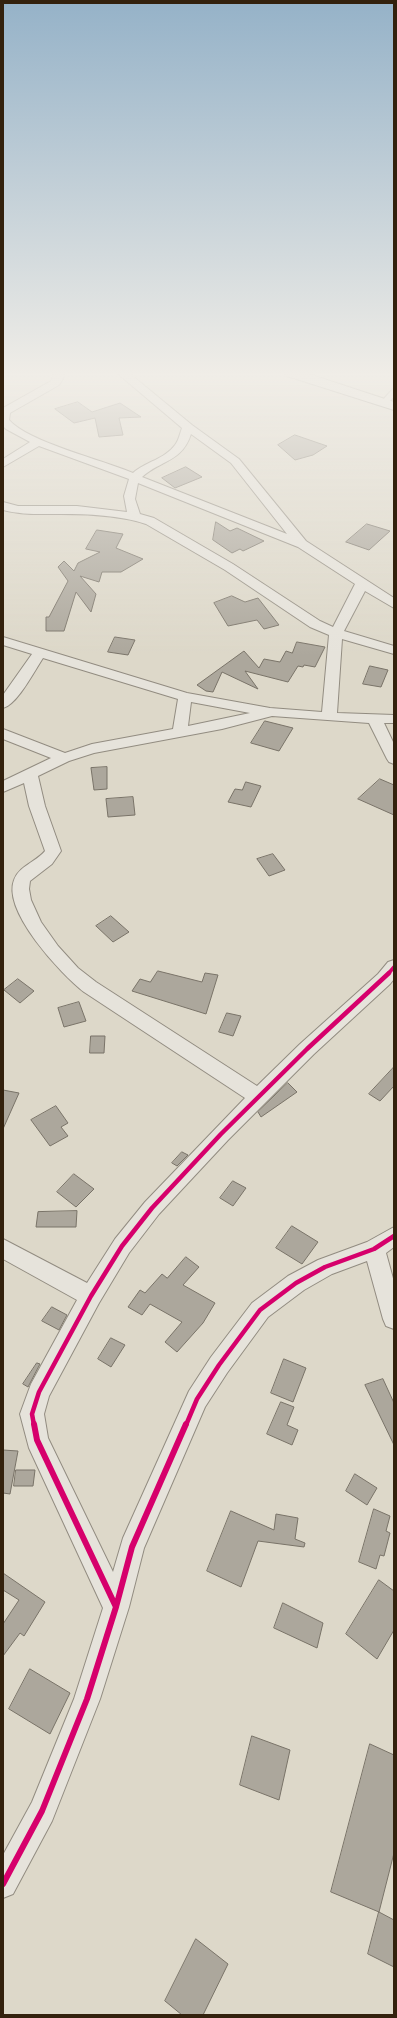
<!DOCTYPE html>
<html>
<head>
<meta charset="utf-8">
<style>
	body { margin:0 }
	#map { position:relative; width:397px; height:2018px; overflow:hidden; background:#ddd8c9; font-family:"Gentium Book Plus",serif }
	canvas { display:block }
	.frame { position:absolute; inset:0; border:4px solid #33210d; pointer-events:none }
</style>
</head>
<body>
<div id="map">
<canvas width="397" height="2018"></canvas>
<div class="frame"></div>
</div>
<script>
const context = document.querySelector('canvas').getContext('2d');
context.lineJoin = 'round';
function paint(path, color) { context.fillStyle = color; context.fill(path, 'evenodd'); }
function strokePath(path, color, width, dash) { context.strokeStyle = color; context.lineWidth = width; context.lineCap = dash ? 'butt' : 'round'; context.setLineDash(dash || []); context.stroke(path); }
const building = new Path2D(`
	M78,402L92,412L120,403L141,417L119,418L123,435L99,437L95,418L74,423L55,409Z
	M295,435L327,446L313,455L295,460L278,445Z
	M186,467L202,477L175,488L162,478Z
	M216,522L230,531L237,528L264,541L243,551L240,549L232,553L213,540Z
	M367,524L390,531L369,550L346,542Z
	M97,530L123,534L116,548L143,559L121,572H102L99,582L80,576L96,594L91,612L76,592L64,631H46V617H49L68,581L58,567L64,561L74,571L78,563L100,552L86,549Z
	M232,596L245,602L258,598L279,625L264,629L257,620L228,626L214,603Z
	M115,637L135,640L128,655L108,652Z
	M297,642L325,647L315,667L304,665L303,667L298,666L288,682L245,671L258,689L222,672L213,692L206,691L197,685L244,651L259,668L264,659L280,662L286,651L292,653Z
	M370,666L388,670L381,687L363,684Z
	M265,721L293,728L279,751L251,743Z
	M107,767V789L94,790L91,768Z
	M380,779L394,785V815L358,799Z
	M246,782L261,786L251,807L228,802L235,789L242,790Z
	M133,797L135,815L108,817L106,799Z
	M273,854L285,870L269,876L257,859Z
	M111,916L129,932L113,942L96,926Z
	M158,971L202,982L205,973L218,975L206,1014L132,991L140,979L150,982Z
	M18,979L34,991L20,1003L4,990Z
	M79,1002L86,1021L64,1027L58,1008Z
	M227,1013L241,1016L233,1036L219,1032Z
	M91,1036H105L104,1053H90Z
	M394,1067V1086L380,1101L369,1094Z
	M288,1083L297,1092L261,1117L258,1112Z
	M3,1090L19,1093L3,1129Z
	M56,1106L68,1123L61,1127L68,1136L50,1146L31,1120Z
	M182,1152L188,1155L177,1166L172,1163Z
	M74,1174L94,1189L76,1207L57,1192Z
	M233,1181L246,1188L233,1206L220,1198Z
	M77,1211L76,1227H36L38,1212Z
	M292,1226L318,1242L302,1264L276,1248Z
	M186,1257L199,1267L183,1285L215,1303L203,1323L177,1352L165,1342L182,1322L150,1304L142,1315L128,1307L140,1290L145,1293L162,1274L167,1278Z
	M52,1307L67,1315L59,1330L42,1321Z
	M111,1338L125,1345L111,1367L98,1359Z
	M284,1359L306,1368L293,1402L271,1393Z
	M37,1363L40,1364L28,1387L23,1384Z
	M383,1379L394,1403V1445L365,1385Z
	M281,1402L294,1407L287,1425L298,1430L292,1445L267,1434Z
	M3,1450L18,1451L10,1494L3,1493Z
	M16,1470H35L33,1486H14Z
	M355,1474L377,1488L367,1505L346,1491Z
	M374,1509L390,1516L386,1531L390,1533L384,1556L380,1555L376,1569L359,1562Z
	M231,1511L274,1530L276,1514L298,1518L295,1539L305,1543L304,1547L258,1541L241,1587L207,1571Z
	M3,1573L45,1602L24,1636L20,1633L3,1656V1624L19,1600L3,1590Z
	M379,1580L394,1591V1630L377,1659L346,1634Z
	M283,1603L323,1623L317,1648L274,1628Z
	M30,1669L70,1693L50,1734L9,1709Z
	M252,1736L290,1750L279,1800L240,1785Z
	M370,1744L394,1755V1853L379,1912L331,1892Z
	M379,1912L394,1920V1967L368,1954Z
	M196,1939L228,1964L203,2015H182L165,2001Z`);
const lane = new Path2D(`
	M385,402L394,392`);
const street = new Path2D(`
	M54,373H64L63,379L59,385L10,413L9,420C28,442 103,460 133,473C145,462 165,459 175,445C179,440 180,433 182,428L117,373H129L192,425L239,459L306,541L394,598V608L365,591L344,631L394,646V654L342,639L337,713L394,715V723H384L394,744V764L389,762L387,759L369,723L272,716L222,729L94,753L69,761L38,776L45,806L61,851L52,864L30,881L29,889L31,900L41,922L58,946L78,968L96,982L257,1086L300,1044L378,974L388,962L394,960V979L390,984L314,1054L228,1140L159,1214L129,1253L99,1303L49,1396L44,1414L48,1438L113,1572L123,1538L189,1391L211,1357L252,1303L288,1276L318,1260L367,1242L394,1227V1247L386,1253L394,1282V1329L386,1326L383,1319L367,1261L332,1274L304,1290L268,1317L227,1373L205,1407L144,1548L129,1607L100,1699L52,1821L13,1894L3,1898V1855L32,1802L74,1699L103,1608L29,1448L20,1414L31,1384L77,1300L3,1259V1239L87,1283L115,1239L145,1202L245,1098L84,992C61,974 2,911 14,880C19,866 36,862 45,851L29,806L24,783L3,792V781L51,758L3,739V729L65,753L92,744L173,729L178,699L43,658C35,670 17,705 3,708V695L32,654L3,645V637L187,693L270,708L322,712L329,635L310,627L225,570L146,524C120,515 88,514 61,514C41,514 22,515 3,510V502L18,506H77L127,512L124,496L129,479L39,446L3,467V459L30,442L6,429L3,426V408L51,381ZM191,434L231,463L287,534L142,477C161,460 182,462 191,434ZM138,483L298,547L355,584L333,627L320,621L233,564L154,518L140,514L135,499ZM191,702L250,713L188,726Z`);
const secondary = new Path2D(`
	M285,373H306L394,402V410L287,376Z`);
const cyclewayFar2 = new Path2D(`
	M388,974L394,967`);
const cyclewayFar1 = new Path2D(`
	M34,1425L32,1414L39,1392L91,1296L122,1246L152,1208L221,1134L307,1049L389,973
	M186,1425L197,1399L219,1365L260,1310L296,1283L325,1267L374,1249L394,1236`);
const cycleway = new Path2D(`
	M34,1424L37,1440L116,1607
	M3,1884L42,1811L87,1699L116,1607L132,1547L186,1424`);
paint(building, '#aca79c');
strokePath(building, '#797368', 1);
strokePath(lane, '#928c81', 8);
strokePath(street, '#928c81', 2);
strokePath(secondary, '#797368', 2);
strokePath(lane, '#e6e3db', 6);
paint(street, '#e6e3db');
paint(secondary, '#e6e3db');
strokePath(cyclewayFar2, '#d6006c', 3.5);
strokePath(cyclewayFar1, '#d6006c', 4.5);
strokePath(cycleway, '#d6006c', 6);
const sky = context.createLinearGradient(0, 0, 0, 656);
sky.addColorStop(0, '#95b2c8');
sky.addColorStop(0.57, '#f0ede7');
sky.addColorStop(1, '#f0ede700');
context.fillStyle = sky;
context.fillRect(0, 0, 397, 656);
</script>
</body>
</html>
